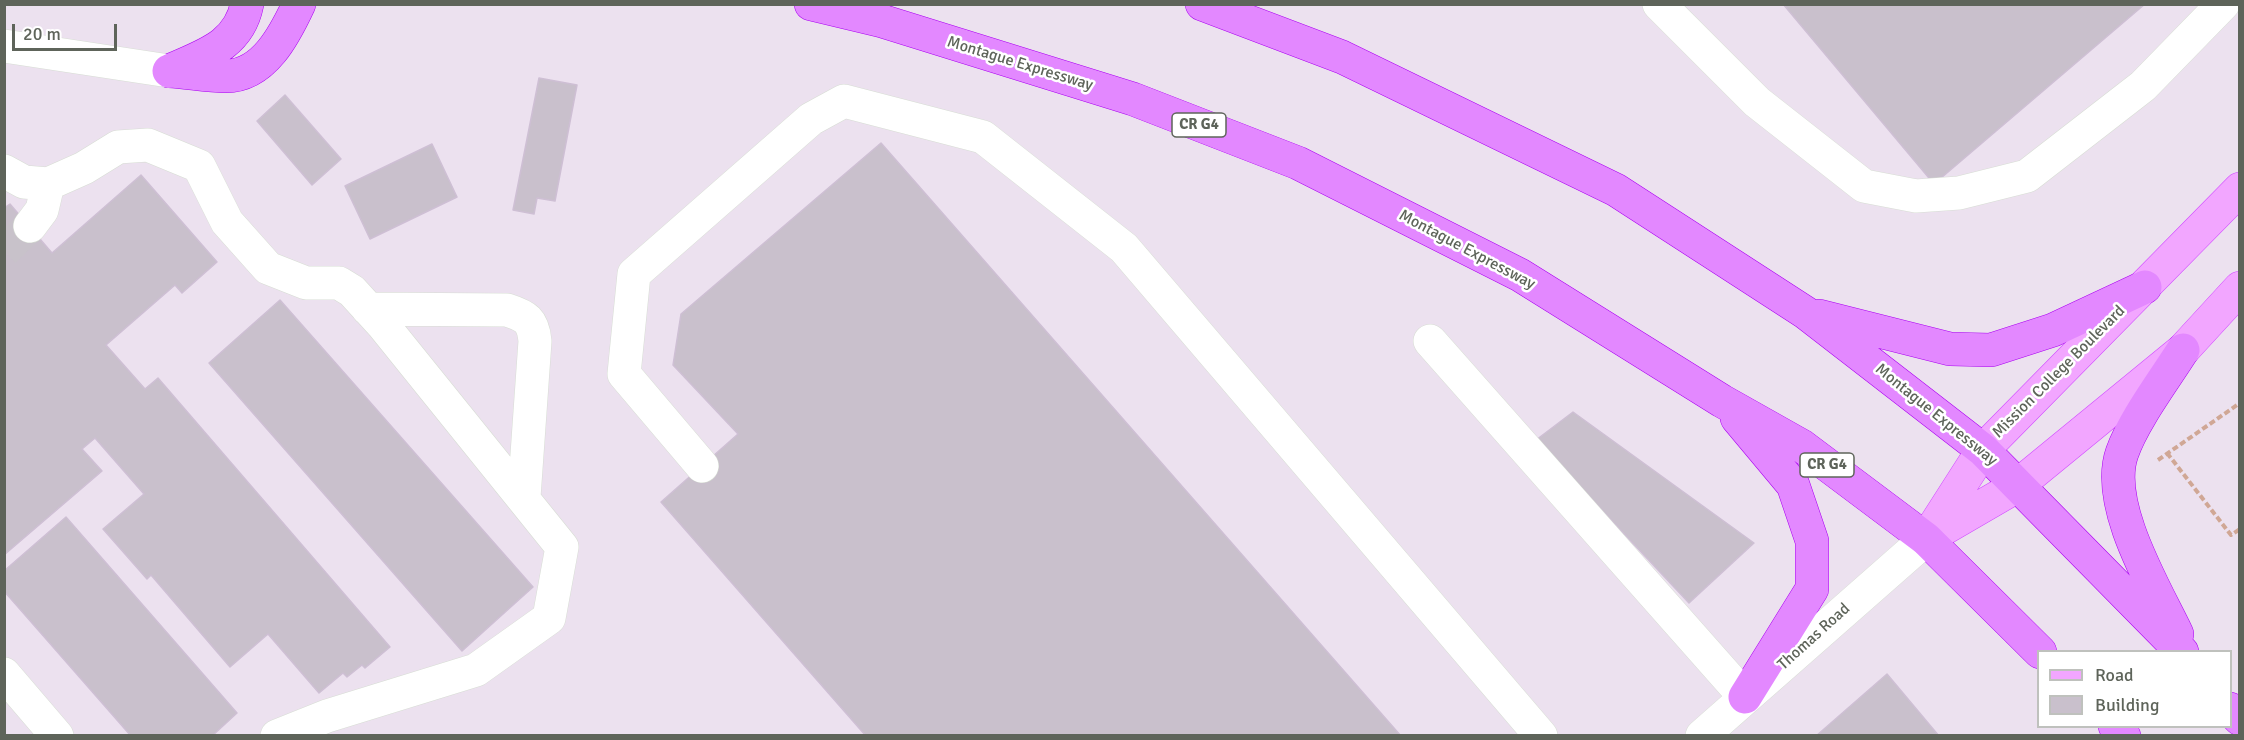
<!DOCTYPE html>
<html>
<head>
<meta charset="utf-8">
<style>
	body { margin:0 }
	#map { position:relative; width:2244px; height:740px; overflow:hidden; background:#ece1ef; font-family:Signika,sans-serif }
	canvas { display:block }
	.frame { position:absolute; inset:0; border:6px solid #5e645a; pointer-events:none }
	.legend { position:absolute; left:2037px; top:650px; width:195px; height:78px; box-sizing:border-box; background:#fff; border:2px solid #bfc1bd; margin:0; padding:8px 10px; list-style:none; font-size:18px; color:#5e645a }
	.legend li { display:flex; align-items:center; gap:12px; height:30px }
	.legend b { width:30px; border:2px solid #bfc1bd }
	.scale { position:absolute; left:12px; top:24px; width:105px; height:27px; box-sizing:border-box; border:3px solid #5e645a; border-top:0; padding-left:8px; font-size:18px; line-height:21px; white-space:nowrap; color:#5e645a; -webkit-text-stroke:4px #fff; paint-order:stroke }
</style>
</head>
<body>
<div id="map">
<canvas width="2244" height="740"></canvas>
<div class="frame"></div>
<ul class="legend">
<li><b style="height:8px;background:#f2a6ff"></b>Road</li>
<li><b style="height:16px;background:#c9c0cc"></b>Building</li>
</ul>
<div class="scale">20 m</div>
</div>
<script>
const context = document.querySelector('canvas').getContext('2d');
context.lineJoin = 'round';
function paint(path, color) { context.fillStyle = color; context.fill(path, 'evenodd'); }
function strokePath(path, color, width, dash) { context.strokeStyle = color; context.lineWidth = width; context.lineCap = dash ? 'butt' : 'round'; context.setLineDash(dash || []); context.stroke(path); }
function write(font, color, halo, rows, align = 'center') {
  context.font = font + ' Signika,sans-serif'; context.lineWidth = 5; context.setLineDash([]); context.textBaseline = 'middle'; context.strokeStyle = halo; context.fillStyle = color; for (const [text, x, y, turn = 0] of rows) {
    context.save(); context.translate(x, y); context.rotate((+turn || 0) * Math.PI / 180); context.textAlign = isNaN(turn) ? turn : align; if (halo) context.strokeText(text, 0, 0); context.fillText(text, 0, 0); context.restore();
  }
}
const building = new Path2D(`
	M1783,4H2145L1934,184Z
	M539,78L577,85L555,201L537,198L534,214L513,210Z
	M285,95L341,159L312,185L257,121Z
	M881,143L1401,736H866L661,502L738,434L673,365L681,314Z
	M432,144L457,197L370,239L345,186Z
	M141,175L217,262L182,293L175,285L106,345L145,389L158,378L390,647L365,668L362,665L347,677L343,673L319,693L268,634L230,667L151,575L147,579L103,529L144,494L95,438L82,449L102,471L4,555V208L10,204L52,253Z
	M280,300L533,587L462,651L209,363Z
	M1573,412L1754,543L1689,603L1536,440Z
	M66,517L237,713L212,736H131L4,591V571Z
	M1887,674L1939,736H1816Z`);
const minorTunnel = new Path2D(`
	M4,251L30,226`);
const path = new Path2D(`
	M2167,453L2231,535L2240,529
	M2158,460L2240,403`);
const minor = new Path2D(`
	M1659,4L1757,102L1864,186L1916,196L1959,193L2027,176L2143,86L2223,4
	M4,46L169,71
	M4,171L24,182L48,184L84,168L118,147L148,145L199,166L227,222L268,268L306,283H339L352,291L383,325L562,547L549,618L476,670L327,716L277,736
	M30,226L42,210L48,184
	M368,309L507,310C526,316 533,320 535,341L524,497
	M1430,341L1745,697
	M702,466L624,374L634,274L811,119L844,101L983,137L1124,248L1541,736
	M4,674L57,736
	M1702,736L1926,539`);
const major = new Path2D(`
	M1931,536L2017,486L2183,350L2240,288
	M1926,539L1983,450L2240,189`);
const highway = new Path2D(`
	M811,4L882,21L1133,99L1298,163L1520,275L1722,401L1802,446L1926,539L2040,652
	M1202,4L1342,57L1616,190L1806,313L1983,450L2182,652
	M171,70C205,55 239,45 247,4
	M169,71C188,72 207,76 226,76C264,76 285,34 299,4
	M1819,316L1950,349L1991,350L2053,330L2145,287
	M1737,418L1793,485L1812,541V589L1745,697
	M2177,634C2155,588 2104,504 2122,453C2133,421 2164,380 2183,350
	M2230,709L2240,719
	M2115,726L2124,736`);
const shields = [
	[1199,125,54],
	[1827,465,54]
];
const shieldNames = [
	["CR G4",1199,125],
	["CR G4",1827,465]
];
const streetNames = [
	["Montague Expressway",1020,64,17],
	["Montague Expressway",1467,250,28],
	["Mission College Boulevard",2059,372,-45],
	["Montague Expressway",1936,415,39],
	["Thomas Road",1814,637,-42]
];
paint(building, '#c9c0cc');
strokePath(building, '#cebfd4', 1.5);
strokePath(minorTunnel, '#c8c2ca', 33, [33, 16]);
strokePath(minor, '#d7ddd4', 34);
strokePath(major, '#cf4aff', 34);
strokePath(highway, '#a900f0', 34);
strokePath(path, '#d0a795', 4, [6, 3]);
strokePath(minor, '#fff', 33);
strokePath(major, '#f2a6ff', 33);
strokePath(highway, '#e388ff', 33);
for (const [x, y, w] of shields) { const box = new Path2D(); box.roundRect(x - w / 2, y - 12, w, 24, 4.5); context.fillStyle = '#fff'; context.fill(box); strokePath(box, '#5e645a', 1.5); }
write('bold 15px', '#5e645a', null, shieldNames);
write('16px', '#5e645a', '#fff', streetNames);
</script>
</body>
</html>
